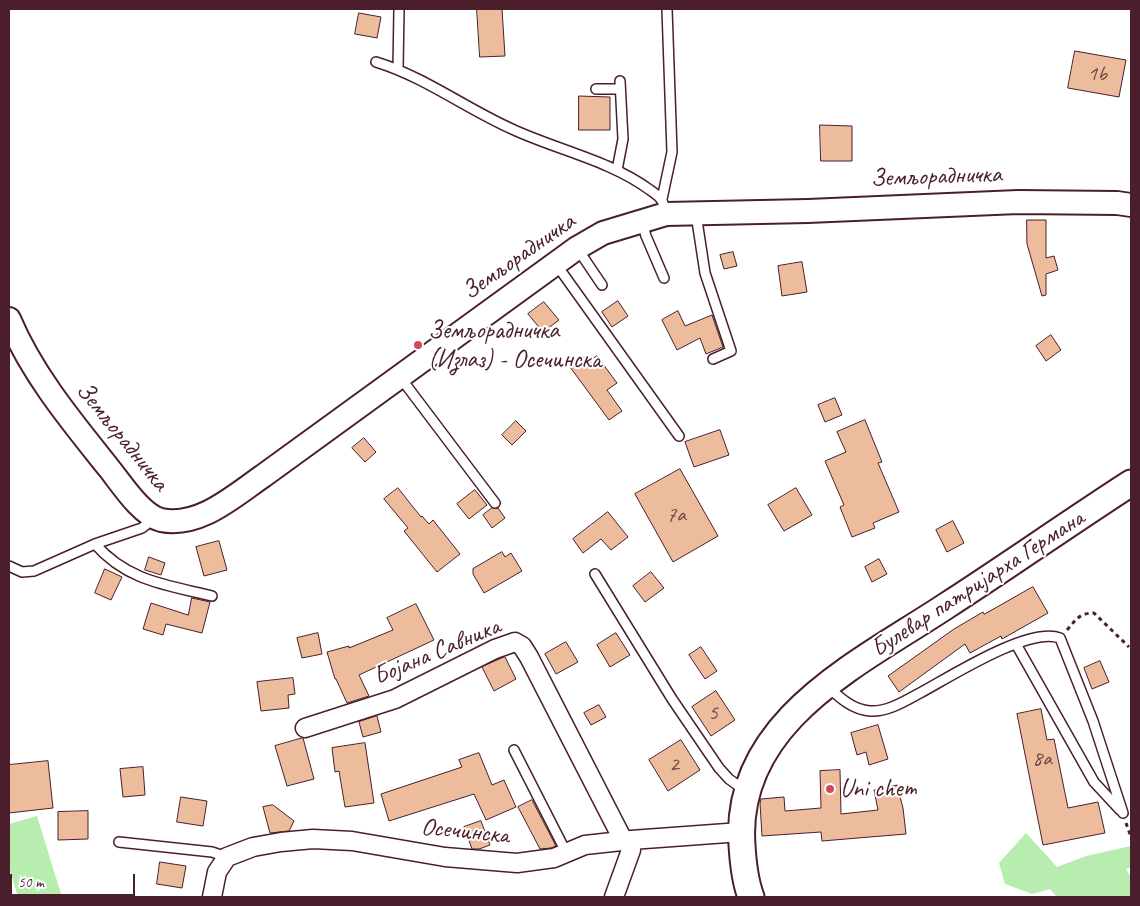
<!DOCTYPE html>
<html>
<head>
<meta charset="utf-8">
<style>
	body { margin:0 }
	#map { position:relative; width:1140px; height:906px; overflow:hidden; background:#fff; font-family:Caveat,sans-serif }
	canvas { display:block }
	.frame { position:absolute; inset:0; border:10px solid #4a1f2b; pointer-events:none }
	.scale { position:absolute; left:10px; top:874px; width:125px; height:22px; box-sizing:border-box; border:2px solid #4a1f2b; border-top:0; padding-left:6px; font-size:15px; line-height:18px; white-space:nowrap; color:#4a1f2b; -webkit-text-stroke:4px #fff; paint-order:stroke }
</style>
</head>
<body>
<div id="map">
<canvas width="1140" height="906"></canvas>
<div class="frame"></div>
<div class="scale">50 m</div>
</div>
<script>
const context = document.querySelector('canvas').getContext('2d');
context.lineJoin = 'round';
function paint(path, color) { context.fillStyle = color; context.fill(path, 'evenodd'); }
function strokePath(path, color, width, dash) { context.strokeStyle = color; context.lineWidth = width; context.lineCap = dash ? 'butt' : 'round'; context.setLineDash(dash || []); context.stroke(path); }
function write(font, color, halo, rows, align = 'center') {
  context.font = font + ' Caveat,sans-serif'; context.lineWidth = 4; context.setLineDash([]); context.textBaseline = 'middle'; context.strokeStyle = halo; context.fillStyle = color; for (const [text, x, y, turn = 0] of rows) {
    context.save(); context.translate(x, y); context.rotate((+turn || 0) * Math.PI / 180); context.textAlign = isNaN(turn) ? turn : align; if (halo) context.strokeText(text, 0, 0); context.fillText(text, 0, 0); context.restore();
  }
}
const green = new Path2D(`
	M37,816L62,897H18L9,867V824Z
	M1026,833L1057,867L1086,856L1131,846V867L1126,869L1131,877V897H1057L1050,889L1032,894L1005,884L999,863Z`);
const building = new Path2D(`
	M477,9H502L505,56L480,57Z
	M359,13L381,17L377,38L355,34Z
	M1075,51L1126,60L1119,97L1068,88Z
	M579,96L610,97V130H579Z
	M820,125L852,126V161H821Z
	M1027,220H1046V258L1054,256L1058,270L1046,274V295L1042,296L1027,244Z
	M733,252L737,266L724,269L720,255Z
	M802,262L807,292L782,296L778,266Z
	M618,301L628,316L612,327L602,312Z
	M544,302L559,320L543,332L528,314Z
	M678,311L685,326L712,315L723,347L706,354L700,338L677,350L662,320Z
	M1051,335L1061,350L1046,361L1036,346Z
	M597,356L617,383L607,390L622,411L609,420L570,367L584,357L588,362Z
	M835,398L842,415L825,422L818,405Z
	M865,420L882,462L878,463L899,512L873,523L875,528L852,537L840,507L844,505L825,461L846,452L837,432Z
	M516,421L526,431L512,445L502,435Z
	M720,430L729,455L694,467L685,442Z
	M364,438L376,452L365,462L352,448Z
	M680,469L718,536L673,562L635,494Z
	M398,488L421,517L422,516L429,524L433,520L460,554L437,572L404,531L408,528L384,499Z
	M796,488L812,515L784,531L768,505Z
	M475,490L487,505L469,519L457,504Z
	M492,508H498L505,518L492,528L483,515Z
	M608,512L628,537L611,550L601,539L583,553L573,539Z
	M953,521L964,543L947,552L936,530Z
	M219,541L227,570L204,576L196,547Z
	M502,552L505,557L511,553L522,571L484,593L473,574V569Z
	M149,557L165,563L161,575L145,570Z
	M879,559L887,574L872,582L865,567Z
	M105,569L122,577L111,600L95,593Z
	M651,572L664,588L645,602L633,586Z
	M1033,587L1048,613L1002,639L1001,636L970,653L965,644L899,692L888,676L954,629L983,612L984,614Z
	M192,598L210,602L202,633L166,624L163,635L143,629L151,603L188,615Z
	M416,604L434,640L359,675L369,696L347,703L336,679H335L327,652L349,646V648L393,630L387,618Z
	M318,633L322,654L302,658L297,638Z
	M616,633L630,655L610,667L597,645Z
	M566,642L578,662L556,674L545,654Z
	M701,647L717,671L705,679L689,655Z
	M505,657L516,679L494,691L482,667Z
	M1100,661L1109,682L1092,689L1084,668Z
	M293,678L295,694L288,695L289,708L261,711L257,682Z
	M716,691L735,720L711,736L692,707Z
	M599,705L606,717L591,725L584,713Z
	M1041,709L1047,740L1054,739L1068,808L1098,802L1105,833L1043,845L1017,714Z
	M377,716L381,732L363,737L359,722Z
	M878,725L888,759L869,765L866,752L857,755L851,733Z
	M303,738L314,779L287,786L275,746Z
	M681,740L700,770L668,791L649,760Z
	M365,743L374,803L345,807L339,771L335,772L332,748Z
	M479,753L492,785L504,780L516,807L486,820L474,794L389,821L381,794L462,767L459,760Z
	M48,761L53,808L9,813V765Z
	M143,767L145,795L123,797L120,769Z
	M840,770L841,814L878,810L874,790L897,785L903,808L906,834L822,841L821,832L762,836L760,803L761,799L784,797L785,811L821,808L820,771Z
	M181,797L207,801L203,826L177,822Z
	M532,800L556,846L551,848L540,849L518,807Z
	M273,805L294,821L289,831L270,833L263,807Z
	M88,811V839L58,840V812Z
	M481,821L490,845L479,849H472L464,827Z
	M160,862L186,866L182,888L157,884Z`);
const path = new Path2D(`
	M1067,630C1076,620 1079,613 1094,613L1129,647
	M1126,823L1131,837`);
const service = new Path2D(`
	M376,62C425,77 465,108 512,129C557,150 609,160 650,190C662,198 663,200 666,214
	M398,69L399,9
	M596,89H620
	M617,170L623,139L620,81
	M662,199L672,152L667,9
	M696,214L705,273L731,351L713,359
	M642,222L646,236L664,278
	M577,248L602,285
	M556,264L679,436
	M400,377L495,503
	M95,544C127,581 167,585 212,596
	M9,566L22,572L34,571L95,544L142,528L147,524L152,518
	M595,574L672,699L719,768L729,779L747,792
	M1016,644L1094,782L1120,810
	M828,687C840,698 853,710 870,711C888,712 905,701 920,693C950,677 1029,626 1060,638L1093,721L1123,813
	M514,750L566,852
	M119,842L212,852L227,857`);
const minor = new Path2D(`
	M305,728L395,699L495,649L515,642L522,646L529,657L623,840
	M212,897L217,872L227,857L253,847L281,842L313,839L352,841L445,857L517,863L554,858L585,845L631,840L741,832
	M614,897L631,850V840`);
const tertiary = new Path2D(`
	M9,319C32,374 72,422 108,467C121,483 141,515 161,520C199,528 234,496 263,476L577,248L603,233L666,214L808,211L1018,202L1117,203L1131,205`);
const secondary = new Path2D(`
	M751,897C745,881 743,863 742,845C733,722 858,664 946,606C1008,566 1069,523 1131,483`);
const markers = [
	[418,345,5,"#d1495b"],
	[830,789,5,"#d1495b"]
];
const numberNames = [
	["1b",1097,74],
	["7a",676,515],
	["5",713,713],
	["8a",1042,759],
	["2",674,765]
];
const streetNames = [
	["Земљорадничка",936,177,-2],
	["Земљорадничка",519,257,-35],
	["Земљорадничка",122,437,51],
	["Булевар патријарха Германа",978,584,-33],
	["Бојана Савника",437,652,-23],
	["Осечинска",465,832,6]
];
const poiNames = [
	["Земљорадничка",428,331],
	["(Излаз) - Осечинска",428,360],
	["Uni chem",840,789]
];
paint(green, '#b7edae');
paint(building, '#ecbc9c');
strokePath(building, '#4a1f2b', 1);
strokePath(service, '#4a1f2b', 12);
strokePath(minor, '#4a1f2b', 21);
strokePath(tertiary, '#4a1f2b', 26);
strokePath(secondary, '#4a1f2b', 29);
strokePath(path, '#4a1f2b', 3, [4, 4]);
strokePath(service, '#fff', 9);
strokePath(minor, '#fff', 18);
strokePath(tertiary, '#fff', 22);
strokePath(secondary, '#fff', 25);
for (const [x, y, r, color] of markers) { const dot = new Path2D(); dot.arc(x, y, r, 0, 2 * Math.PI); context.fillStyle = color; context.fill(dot); strokePath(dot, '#fff', 2); }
write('22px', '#724647', null, numberNames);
write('25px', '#4a1f2b', '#fff', streetNames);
write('25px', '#4a1f2b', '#fff', poiNames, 'left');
</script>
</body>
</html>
